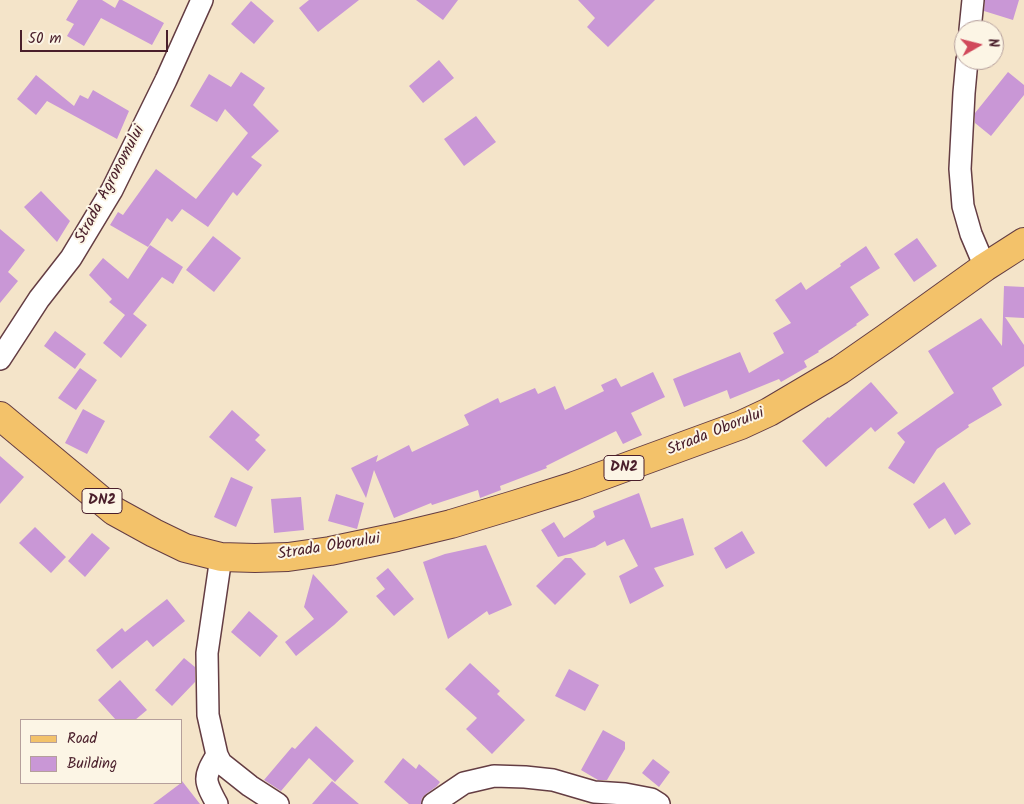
<!DOCTYPE html>
<html>
<head>
<meta charset="utf-8">
<style>
	body { margin:0 }
	#map { position:relative; width:1024px; height:804px; overflow:hidden; background:#f4e4c9; font-family:Kalam,sans-serif }
	canvas { display:block }
	.legend { position:absolute; left:20px; top:719px; width:162px; height:65px; box-sizing:border-box; background:#fcf5e5; border:1px solid #b59f9b; margin:0; padding:6px 9px; list-style:none; font-size:15px; color:#4a1f2b }
	.legend li { display:flex; align-items:center; gap:10px; height:25px }
	.legend b { width:25px; border:1px solid #b59f9b }
	.north { position:absolute; left:954px; top:20px; width:50px; height:50px; box-sizing:border-box; background:#fcf5e5; border:1px solid #b59f9b; border-radius:50%; rotate:82deg; font-size:14px; font-weight:700; line-height:20px; text-align:center; color:#4a1f2b }
	.north::after { content:''; display:block; margin:auto; width:18px; height:22px; background:#d1495b; clip-path:polygon(50% 0,100% 100%,50% 72%,0 100%) }
	.scale { position:absolute; left:20px; top:30px; width:148px; height:22px; box-sizing:border-box; border:2px solid #4a1f2b; border-top:0; padding-left:6px; font-size:15px; line-height:18px; white-space:nowrap; color:#4a1f2b; -webkit-text-stroke:4px #fcf5e5; paint-order:stroke }
</style>
</head>
<body>
<div id="map">
<canvas width="1024" height="804"></canvas>
<ul class="legend">
<li><b style="height:6px;background:#f3c26a"></b>Road</li>
<li><b style="height:14px;background:#c997d6"></b>Building</li>
</ul>
<div class="north">N</div>
<div class="scale">50 m</div>
</div>
<script>
const context = document.querySelector('canvas').getContext('2d');
context.lineJoin = 'round';
function paint(path, color) { context.fillStyle = color; context.fill(path, 'evenodd'); }
function strokePath(path, color, width, dash) { context.strokeStyle = color; context.lineWidth = width; context.lineCap = dash ? 'butt' : 'round'; context.setLineDash(dash || []); context.stroke(path); }
function write(font, color, halo, rows, align = 'center') {
  context.font = font + ' Kalam,sans-serif'; context.lineWidth = 4; context.setLineDash([]); context.textBaseline = 'middle'; context.strokeStyle = halo; context.fillStyle = color; for (const [text, x, y, turn = 0] of rows) {
    context.save(); context.translate(x, y); context.rotate((+turn || 0) * Math.PI / 180); context.textAlign = isNaN(turn) ? turn : align; if (halo) context.strokeText(text, 0, 0); context.fillText(text, 0, 0); context.restore();
  }
}
const building = new Path2D(`
	M78,0H102L115,8L119,0H122L164,23L152,45L101,18L84,46L67,36L74,24L66,20Z
	M309,0H359L318,32L299,8Z
	M416,0H458L443,20Z
	M578,0H655L608,47L587,27L595,18Z
	M985,0H1019L1013,20L984,11Z
	M251,1L274,21L254,44L231,24Z
	M439,60L454,78L423,103L409,86Z
	M241,72L265,88L253,105L279,131L251,157L262,165L237,196L233,192L208,227L182,209L172,222L167,218L148,247L110,225L118,212L123,215L156,169L196,199L248,133L225,109L217,122L190,106L209,74L231,87Z
	M1008,72L1024,85V95L991,136L975,123V113Z
	M36,75L74,106L80,95L88,99L93,90L129,111L117,139L47,101L36,115L17,99Z
	M476,116L496,142L464,166L444,139Z
	M41,191L70,221L57,242L24,207Z
	M0,229L25,250L8,272L18,281L0,303Z
	M213,236L241,258L214,292L186,270Z
	M917,238L937,266L914,282L894,254Z
	M150,245L183,267L173,284L162,277L133,314L147,325L121,358L103,343L125,315L109,302L112,299L89,275L103,258L128,279Z
	M866,246L880,268L850,287L869,315L856,324L857,325L818,351L819,352L804,361L807,367L781,382L779,379L730,399L727,390L684,407L673,379L740,352L749,373L784,353L773,333L791,323L775,300L801,282L806,290L841,266L840,264Z
	M1004,286L1024,287V318L1005,317L1024,345V366L992,388L1002,405L968,425L969,427L937,449L914,484L888,468L905,442L897,433L954,393L928,351L981,318L1002,346Z
	M55,331L86,354L75,369L44,346Z
	M80,368L97,380L76,410L58,398Z
	M653,372L665,397L631,413L642,435L623,444L616,431L546,466L547,468L500,486L501,490L480,498L478,490L432,505L431,503L394,518L374,470L366,498L351,468L378,455L376,462L409,445L412,452L469,425L464,415L498,398L500,403L535,388L538,394L555,386L565,410L604,391L601,385L616,378L621,387Z
	M871,382L898,413L875,432L871,427L826,467L802,441L828,417L829,418Z
	M83,409L105,421L87,454L65,443Z
	M232,410L260,435L255,440L266,450L248,471L209,437Z
	M0,456L24,477L0,504Z
	M231,477L253,487L236,527L214,517Z
	M944,482L971,524L955,535L945,518L929,529L913,504Z
	M639,493L651,528L683,518L694,555L654,568L664,586L630,604L619,576L638,566L624,539L607,546L605,541L595,547L558,557L541,530L554,522L564,538L595,517L593,511Z
	M336,494L364,503L357,529L328,521Z
	M301,497L304,530L274,533L271,499Z
	M35,527L66,557L51,573L19,543Z
	M742,531L755,553L726,569L714,548Z
	M92,533L110,548L85,577L68,561Z
	M486,545L512,605L489,615L487,611L448,639L423,562L445,554Z
	M565,558H571L586,574L555,605L536,586Z
	M388,568L414,599L394,616L376,596L385,589L376,578Z
	M313,574L348,612L334,625L296,656L285,642L314,619L304,607Z
	M167,599L185,621L153,647L147,640L112,669L96,650L122,628L125,632Z
	M249,611L278,636L260,657L231,632Z
	M184,658L195,667V682L172,706L155,690Z
	M470,663L500,691L497,694L525,720L492,754L466,729L477,718L445,689Z
	M569,669L599,685L585,711L555,696Z
	M120,680L147,710L135,720H116L98,700Z
	M316,726L354,761L335,782L309,758L281,791L264,780L292,747L295,749Z
	M603,730L625,742V749L607,780H598L581,770Z
	M403,758L416,769L419,764L440,782L437,786L426,794L422,798L421,804H409L384,782Z
	M653,759L670,772L659,787L642,773Z
	M182,781L200,804H153L181,783Z
	M332,781L359,804H312Z`);
const street = new Path2D(`
	M970,30L973,0
	M967,60L964,93L960,169L963,206L971,234L985,267
	M0,359L39,299L71,258L112,190L166,80L202,0
	M221,557L207,653L208,715L217,755L221,763L250,786L278,804
	M217,804C204,780 203,778 217,755
	M433,804L464,783L494,776L525,777L553,780L594,792L625,794L651,799L659,804`);
const primary = new Path2D(`
	M0,416L114,511L154,533L185,548L221,557L255,558L288,557L330,551L397,537L451,524L514,505L574,486L741,425L769,412L840,370L886,338L985,267L1024,242`);
const shields = [
	[624,468,40],
	[102,501,40]
];
const shieldNames = [
	["DN2",624,468],
	["DN2",102,501]
];
const streetNames = [
	["Strada Agronomului",111,185,-62],
	["Strada Oborului",716,433,-22],
	["Strada Oborului",329,548,-9]
];
paint(building, '#c997d6');
strokePath(street, '#643d43', 24);
strokePath(primary, '#643d43', 30);
strokePath(street, '#fff', 21);
strokePath(primary, '#f3c26a', 28);
for (const [x, y, w] of shields) { const box = new Path2D(); box.roundRect(x - w / 2, y - 12.5, w, 25, 4); context.fillStyle = '#fcf5e5'; context.fill(box); strokePath(box, '#4a1f2b', 1); }
write('bold 15px', '#4a1f2b', null, shieldNames);
write('16px', '#4a1f2b', '#fcf5e5', streetNames);
</script>
</body>
</html>
